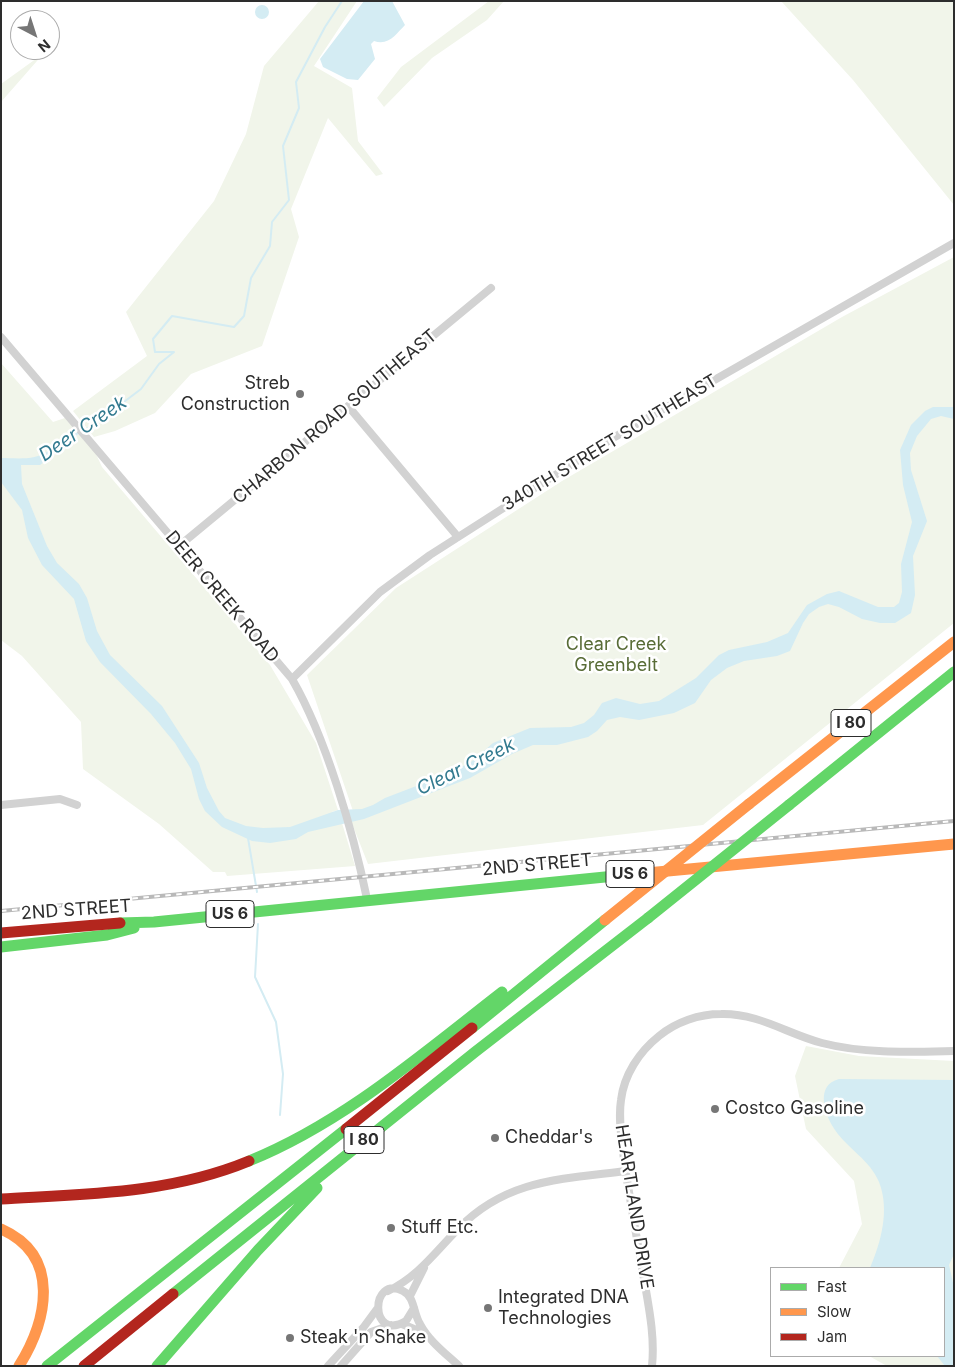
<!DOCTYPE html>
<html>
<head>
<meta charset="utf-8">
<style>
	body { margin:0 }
	#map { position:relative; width:955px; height:1367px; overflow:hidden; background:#fff; font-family:Inter,sans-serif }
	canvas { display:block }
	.frame { position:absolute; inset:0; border:2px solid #2d2d2d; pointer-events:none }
	.legend { position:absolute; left:770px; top:1267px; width:175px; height:90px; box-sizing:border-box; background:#fff; border:1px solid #ababab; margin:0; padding:6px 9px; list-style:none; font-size:15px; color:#2d2d2d }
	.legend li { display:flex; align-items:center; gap:10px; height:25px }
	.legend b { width:25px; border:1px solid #ababab }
	.north { position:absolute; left:10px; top:10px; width:50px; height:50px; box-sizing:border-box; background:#fff; border:1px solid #ababab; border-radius:50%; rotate:140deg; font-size:14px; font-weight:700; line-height:20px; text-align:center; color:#2d2d2d }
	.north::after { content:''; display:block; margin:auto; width:18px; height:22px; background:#767676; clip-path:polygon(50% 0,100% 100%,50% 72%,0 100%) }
</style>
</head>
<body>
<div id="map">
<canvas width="955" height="1367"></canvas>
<div class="frame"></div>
<ul class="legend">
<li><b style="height:6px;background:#63d668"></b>Fast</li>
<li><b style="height:6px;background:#ff974d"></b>Slow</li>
<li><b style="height:6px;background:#b3261e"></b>Jam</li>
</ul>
<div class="north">N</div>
</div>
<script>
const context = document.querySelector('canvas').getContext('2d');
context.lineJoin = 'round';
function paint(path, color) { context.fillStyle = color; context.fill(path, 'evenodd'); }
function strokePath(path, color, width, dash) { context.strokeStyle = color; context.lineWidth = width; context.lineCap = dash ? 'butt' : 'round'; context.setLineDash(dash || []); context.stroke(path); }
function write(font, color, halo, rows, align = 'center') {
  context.font = font + ' Inter,sans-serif'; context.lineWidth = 5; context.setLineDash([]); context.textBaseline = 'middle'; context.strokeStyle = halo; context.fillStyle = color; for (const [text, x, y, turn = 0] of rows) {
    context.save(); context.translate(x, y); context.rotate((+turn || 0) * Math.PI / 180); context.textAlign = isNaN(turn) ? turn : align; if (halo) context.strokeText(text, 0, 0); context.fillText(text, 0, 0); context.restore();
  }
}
const green = new Path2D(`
	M319,1H357L314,66L352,88L358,141L383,174L376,176L328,118L291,209L299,237L262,346L191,374L155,413L115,431L94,437L73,411L147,356L126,312L214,201L246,134L264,66Z
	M489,1H504L487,20L432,58L384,107L377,98L401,67Z
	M781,1H954V205L853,80Z
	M44,53L1,102V84Z
	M954,257V623L703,825L368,864L351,821L356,820L307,675L396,588L562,481L842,317Z
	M1,363L53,422L65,418L76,430L68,433V440L79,434L96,454L102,467L270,665L316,743L338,810L332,812L336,824L342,823L355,866L227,876L225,872H213L159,824L83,769L81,722L22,656L1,640Z
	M806,1046L859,1056L954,1061V1366H887L869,1356H944V1268H839L862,1224L854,1181L806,1129L795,1076Z`);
const water = new Path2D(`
	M364,1H392L405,25C396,34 389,46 374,41L371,44L375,59L358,80L347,79L323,67L320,59Z
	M255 12a7 7 0 1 1 14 0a7 7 0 1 1-14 0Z
	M933,407H954V419L941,416L931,419L917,436L910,453L911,470L927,521L913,556L915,595L911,613L895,623H880L862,619L839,607L828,604L819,607L809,614L803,623L790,651L777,656L744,661L727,668L711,680L695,703L674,713L639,720L620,717L607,720L597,731L588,737L557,745H533L512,754L470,778L364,819L308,832L296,839L270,843L252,841L222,827L205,811L199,799L191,769L175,743L151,714L100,662L86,641L74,599L42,565L28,538L22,510L1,482V458C16,458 35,461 48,451C61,443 58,436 76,430L79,434L63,442L58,451L40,465H21L22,484L47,546L57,563L79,584L87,598L97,631L110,655L162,706L199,763L207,788L219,811L225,818L246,826L263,828L290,827L338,810L362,809L373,805L385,798L445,775L471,762L493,743L530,728L571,727L584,723L594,715L602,703L616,698L640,704L659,701L696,678L719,655L729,650L767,642L788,633L807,605L827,594L839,591L878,607H894L899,603L902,592L901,564L912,522L903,485L900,450L911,425L925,411Z
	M839,1079L954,1080V1254L949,1265L954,1287V1366H945L937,1356H944V1268H870C881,1242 890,1210 879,1182C870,1160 848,1149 835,1130C824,1114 815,1085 839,1079Z`);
const stream = new Path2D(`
	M83,430L91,427L141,389L159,364L174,352H155L153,339L172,316L234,327L244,316L251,278L270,246L272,222L289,200L283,146L299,108L296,82L325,27L342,1
	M248,838L257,892
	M258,924L255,977L276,1022L283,1074L280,1115`);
const street = new Path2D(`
	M1,337L292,679C326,738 353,831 367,899
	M348,406L458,537
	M179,546L491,288
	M292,679L380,592L430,555L613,438L954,243
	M1,805L60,799L77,805
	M388,1291C419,1276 436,1251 459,1228C507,1179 562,1179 626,1171
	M410,1296L424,1268
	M414,1308L406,1321C369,1343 370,1274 403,1291C415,1297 413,1313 420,1324C429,1341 445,1353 459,1366
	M402,1324L426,1334
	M328,1366L363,1328L377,1309
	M341,1366L371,1332L391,1325
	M652,1366C655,1337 649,1308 644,1279C637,1240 630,1200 624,1160C622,1140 618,1120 621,1100C624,1075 639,1052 659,1036C676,1022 699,1014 721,1014C758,1013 788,1034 822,1043C865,1054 910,1052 954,1051`);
const fast = new Path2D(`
	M789,805L954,672
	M120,923L154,922L615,876
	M1,947L107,935L134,928
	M472,1028L605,920
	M249,1161C343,1123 422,1054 502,992
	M173,1294L475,1052L648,918
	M47,1366L346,1129
	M157,1366L258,1250L317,1188`);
const slow = new Path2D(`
	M749,804L954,642
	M615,876L954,844
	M1,1229C62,1256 47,1321 19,1366`);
const jam = new Path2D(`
	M1,933L120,923
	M346,1129L472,1028
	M1,1199C86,1194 169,1194 249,1161
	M84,1366L173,1294`);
const rail = new Path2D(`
	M1,911L954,821`);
const fastBridge = new Path2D(`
	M648,918L789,805`);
const slowBridge = new Path2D(`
	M605,920L749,804`);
const markers = [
	[300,394,5,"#767676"],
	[715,1109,5,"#767676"],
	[495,1138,5,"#767676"],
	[391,1228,5,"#767676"],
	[488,1308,5,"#767676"],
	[290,1338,5,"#767676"]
];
const shields = [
	[851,723,40],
	[630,874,48],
	[230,914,48],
	[364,1140,40]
];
const shieldNames = [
	["I 80",851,723],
	["US 6",630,874],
	["US 6",230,914],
	["I 80",364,1140]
];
const poiNames = [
	["Streb",290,384,"right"],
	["Construction",290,405,"right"],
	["Costco Gasoline",725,1109],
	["Cheddar's",505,1138],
	["Stuff Etc.",401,1228],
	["Integrated DNA",498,1298],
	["Technologies",498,1319],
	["Steak 'n Shake",300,1338]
];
const streetNames = [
	["CHARBON ROAD SOUTHEAST",335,417,-40],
	["340TH STREET SOUTHEAST",610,443,-31],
	["DEER CREEK ROAD",222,597,50],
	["2ND STREET",537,865,-5],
	["2ND STREET",76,910,-4],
	["HEARTLAND DRIVE",634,1207,81]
];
const parkNames = [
	["Clear Creek",616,645],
	["Greenbelt",616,666]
];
const waterNames = [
	["Deer Creek",83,429,-34],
	["Clear Creek",466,767,-26]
];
paint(green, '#f1f5ea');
paint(water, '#d4ecf3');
strokePath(stream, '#d4ecf3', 2);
strokePath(street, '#d2d2d2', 8);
strokePath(fast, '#63d668', 11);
strokePath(slow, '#ff974d', 11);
strokePath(jam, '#b3261e', 11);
strokePath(rail, '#b9b9b9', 4);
strokePath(rail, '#fff', 2, [5.5]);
strokePath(fastBridge, '#63d668', 11);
strokePath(slowBridge, '#ff974d', 11);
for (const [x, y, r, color] of markers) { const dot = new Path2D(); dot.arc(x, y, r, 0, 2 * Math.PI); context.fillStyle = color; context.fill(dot); strokePath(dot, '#fff', 2); }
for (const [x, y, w] of shields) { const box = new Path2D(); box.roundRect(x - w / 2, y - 13.5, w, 27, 4); context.fillStyle = '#fff'; context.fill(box); strokePath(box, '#2d2d2d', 1); }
write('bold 16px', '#2d2d2d', null, shieldNames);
write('18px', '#2d2d2d', '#fff', poiNames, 'left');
write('18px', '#2d2d2d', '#fff', streetNames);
write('18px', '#586c36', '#fff', parkNames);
write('italic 19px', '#327a8f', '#fff', waterNames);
</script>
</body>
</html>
